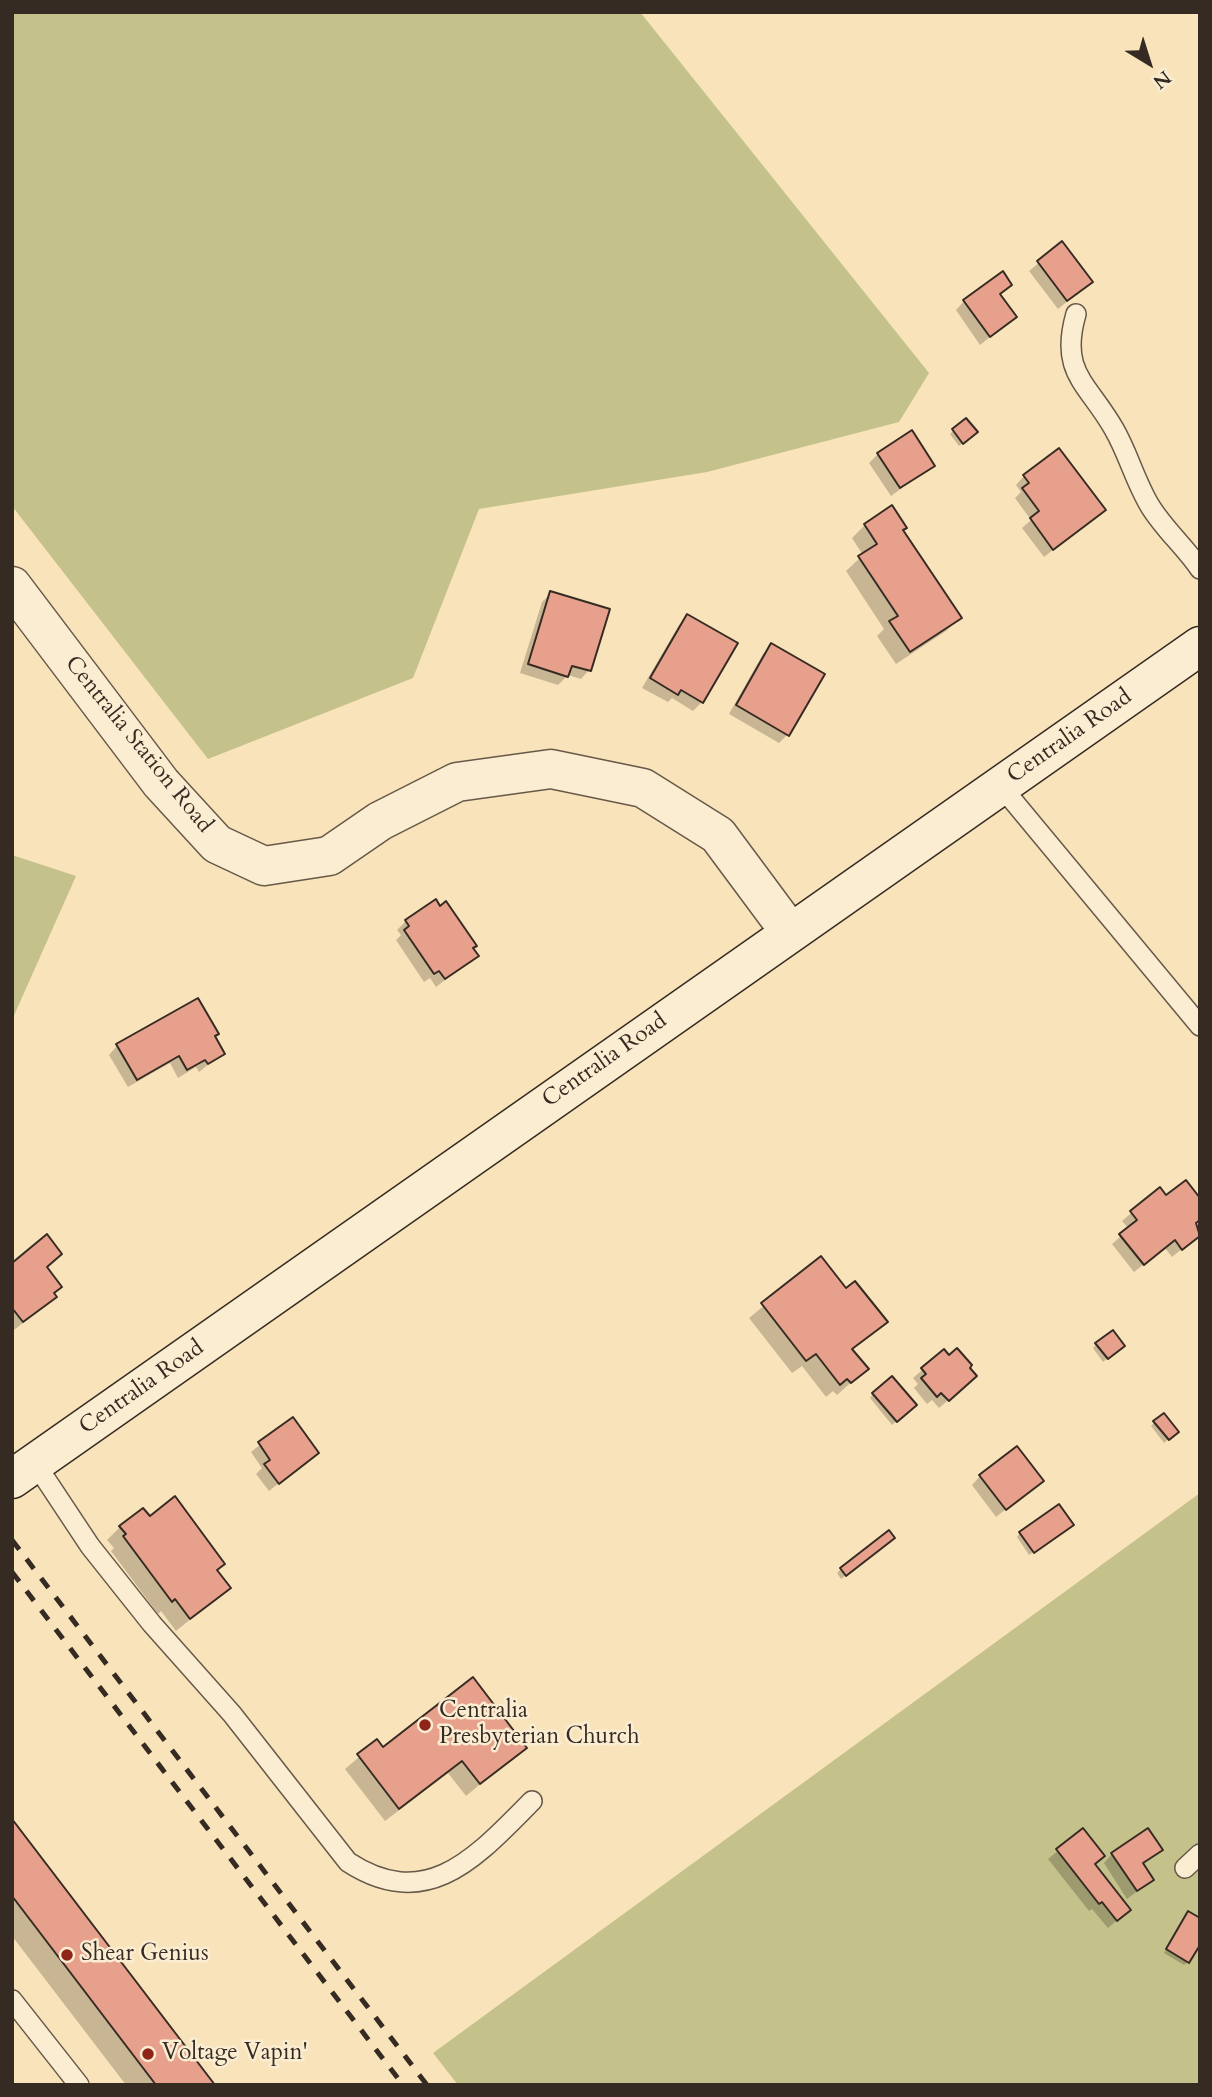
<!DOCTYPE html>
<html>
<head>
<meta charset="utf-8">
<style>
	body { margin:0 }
	#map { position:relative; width:1212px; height:2097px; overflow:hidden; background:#f9e3ba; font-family:Cardo,serif }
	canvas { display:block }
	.frame { position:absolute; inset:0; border:14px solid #362b22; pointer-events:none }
	.north { position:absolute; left:1114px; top:28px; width:70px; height:70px; -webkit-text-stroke:5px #fbedd2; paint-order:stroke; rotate:142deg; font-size:19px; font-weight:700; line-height:28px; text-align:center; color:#362b22 }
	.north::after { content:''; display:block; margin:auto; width:24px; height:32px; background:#362b22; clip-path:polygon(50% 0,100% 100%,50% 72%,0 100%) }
</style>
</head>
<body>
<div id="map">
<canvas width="1212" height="2097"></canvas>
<div class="frame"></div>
<div class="north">N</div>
</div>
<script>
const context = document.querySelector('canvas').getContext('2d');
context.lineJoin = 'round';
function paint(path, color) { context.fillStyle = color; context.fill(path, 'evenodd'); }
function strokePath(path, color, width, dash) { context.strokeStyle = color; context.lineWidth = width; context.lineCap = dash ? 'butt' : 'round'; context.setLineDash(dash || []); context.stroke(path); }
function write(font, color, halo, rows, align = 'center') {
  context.font = font + ' Cardo,serif'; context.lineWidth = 5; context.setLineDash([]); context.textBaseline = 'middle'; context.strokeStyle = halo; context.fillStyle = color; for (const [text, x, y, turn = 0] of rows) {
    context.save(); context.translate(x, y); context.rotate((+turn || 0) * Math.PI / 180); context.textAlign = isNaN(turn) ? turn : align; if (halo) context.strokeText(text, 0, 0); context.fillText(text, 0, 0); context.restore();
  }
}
const green = new Path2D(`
	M12,12H640L929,373L899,422L707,472L479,509L413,678L208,759L12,506Z
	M12,855L76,876L12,1020Z
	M1200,1493V2085H458L433,2053Z`);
const shadow = new Path2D(`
	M1062,244L1091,282L1058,309L1029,271Z
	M1010,285L999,296L1015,317L980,345L956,310L964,301Z
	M954,430L972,436L959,446L950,434Z
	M878,454L933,465L891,496L869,463Z
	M1024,476L1103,510L1044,557L1022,528L1031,520L1015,498L1021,492L1016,485Z
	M865,525L902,530L959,618L946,631L896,664L877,636L884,629L846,571L863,555L852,538Z
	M551,593L589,670L581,679L568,675L558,685L520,673L542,602Z
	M688,616L702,702L693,711L672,698L668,702L642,688L679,625Z
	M772,645L788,734L779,743L729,714L763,654Z
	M435,902L477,956L436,987L430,978L424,982L396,940L401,935L397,930L406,921Z
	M214,1037L223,1053L199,1072L196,1067L178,1078L170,1063L128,1087L109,1055L117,1046Z
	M1159,1189L1195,1224L1200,1234L1172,1257L1165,1248L1134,1272L1112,1244L1129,1229L1122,1221Z
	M821,1259L846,1290L885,1321L851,1351L866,1369L837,1395L833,1391L826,1397L802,1366L792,1373L749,1318Z
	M12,1265L45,1268L53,1294L46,1305L14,1330Z
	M1097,1344L1119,1349L1103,1362L1093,1348Z
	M944,1351L966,1385L939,1408L932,1400L927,1404L914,1388L918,1384L913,1378Z
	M873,1394L915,1405L892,1425L870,1398Z
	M292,1419L317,1453L269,1491L256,1474L262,1468L251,1452Z
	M1155,1422L1172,1436L1164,1443L1151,1426Z
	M980,1476L1041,1481L996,1517L972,1485Z
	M149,1518L216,1571L229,1588L176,1631L161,1611L158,1614L111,1551L114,1548L107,1540L120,1527Z
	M1067,1528L1029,1555L1017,1537L1020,1533Z
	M888,1532L889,1542L841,1579L837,1573L841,1569Z
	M377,1742L382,1749L524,1748L466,1796L448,1773L385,1821L345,1769Z
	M12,1821L213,2085H126L12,1936Z
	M1082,1831L1103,1856L1094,1865L1129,1910L1108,1928L1092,1909L1089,1911L1048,1859Z
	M1160,1850L1142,1865L1152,1880L1127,1899L1104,1863L1112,1854Z
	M1185,1917L1188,1962L1184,1965L1164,1953Z`);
const building = new Path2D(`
	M1062,241L1093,282L1067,301L1037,261Z
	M1003,271L1012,285L1000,294L1017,317L990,337L963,300Z
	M966,418L978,432L963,444L952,429Z
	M912,430L935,466L900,488L877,453Z
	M1059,448L1106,510L1053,550L1030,518L1039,511L1022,488L1029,483L1023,475Z
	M892,505L907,528L903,530L962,618L910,652L889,621L898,616L858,556L877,544L864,524Z
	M550,591L610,609L591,671L572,666L568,677L528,664Z
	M687,614L738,643L703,703L681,690L678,695L650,678Z
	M771,643L825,674L789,736L736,705Z
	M436,899L440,906L446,901L477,946L473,948L479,956L445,979L439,971L434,974L404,930L409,926L405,920Z
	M198,998L219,1034L215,1036L225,1054L208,1064L205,1060L187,1070L179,1056L137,1080L116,1044Z
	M1186,1180L1200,1198V1220L1196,1223L1200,1236L1182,1250L1175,1240L1144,1265L1119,1234L1137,1220L1130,1211L1160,1187L1166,1195Z
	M47,1234L62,1254L47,1267L62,1287L54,1293L57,1297L23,1322L12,1308V1263Z
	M821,1256L846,1288L855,1281L888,1322L852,1349L869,1369L851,1383L847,1379L840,1385L816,1354L806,1361L761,1303Z
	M1113,1330L1125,1346L1108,1359L1095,1343Z
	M957,1348L972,1365L970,1368L977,1376L949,1401L941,1393L937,1397L921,1378L926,1374L921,1368L944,1349L949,1355Z
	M892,1376L917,1405L897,1422L872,1393Z
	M1164,1413L1179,1432L1169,1440L1153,1421Z
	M293,1417L319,1453L279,1484L264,1464L270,1460L258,1442Z
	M1017,1446L1044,1481L1006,1510L979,1475Z
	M175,1496L225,1564L217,1570L231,1588L190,1619L175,1599L172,1602L123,1536L126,1534L119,1526L143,1508L150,1516Z
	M1059,1504L1074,1525L1034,1553L1019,1532Z
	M889,1530L895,1538L846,1576L840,1568Z
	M473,1677L527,1748L480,1784L462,1761L399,1809L357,1754L377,1739L383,1747Z
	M12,1819L215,2085H156L12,1896Z
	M1083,1828L1105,1856L1095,1864L1131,1910L1117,1921L1102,1902L1099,1904L1056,1849Z
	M1148,1828L1163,1850L1143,1863L1154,1880L1137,1891L1111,1853Z
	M1188,1911L1200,1918V1945L1189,1963L1166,1949Z`);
const service = new Path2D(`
	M1076,314C1059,373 1088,383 1114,429C1128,453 1135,481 1150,506C1164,529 1185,547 1200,569
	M1000,785L1200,1026
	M35,1463L90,1546L152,1624L232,1714L348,1862C428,1914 477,1856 532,1801
	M1185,1868L1200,1854
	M12,2000L79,2085`);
const minor = new Path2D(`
	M12,586L161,783L217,844L264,866L329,856L380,821L457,782L551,769L643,788L718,835L790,932`);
const secondary = new Path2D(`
	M12,1479L1200,646`);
const rail = new Path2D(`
	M12,1540L427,2085
	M12,1572L403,2085`);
const markers = [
	[425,1725,7,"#8f2418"],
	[67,1955,7,"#8f2418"],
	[148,2054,7,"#8f2418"]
];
const streetNames = [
	["Centralia Road",1070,737,-35],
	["Centralia Station Road",138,745,51],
	["Centralia Road",605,1061,-35],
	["Centralia Road",142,1388,-35]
];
const poiNames = [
	["Centralia",439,1712],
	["Presbyterian Church",439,1738],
	["Shear Genius",81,1955],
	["Voltage Vapin'",162,2054]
];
paint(green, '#c5c18b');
paint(shadow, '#0003');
paint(building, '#e6a08c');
strokePath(building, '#362b22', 2);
strokePath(service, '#675948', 22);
strokePath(minor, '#675948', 41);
strokePath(secondary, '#362b22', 41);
strokePath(service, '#fbedd2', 19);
strokePath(minor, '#fbedd2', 38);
strokePath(secondary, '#fbedd2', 38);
strokePath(rail, '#362b22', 5, [12, 12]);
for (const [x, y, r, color] of markers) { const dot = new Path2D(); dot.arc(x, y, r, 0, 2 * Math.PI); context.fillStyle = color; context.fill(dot); strokePath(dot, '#fbedd2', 2.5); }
write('23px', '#362b22', '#fbedd2', streetNames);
write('23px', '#362b22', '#fbedd2', poiNames, 'left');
</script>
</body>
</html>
